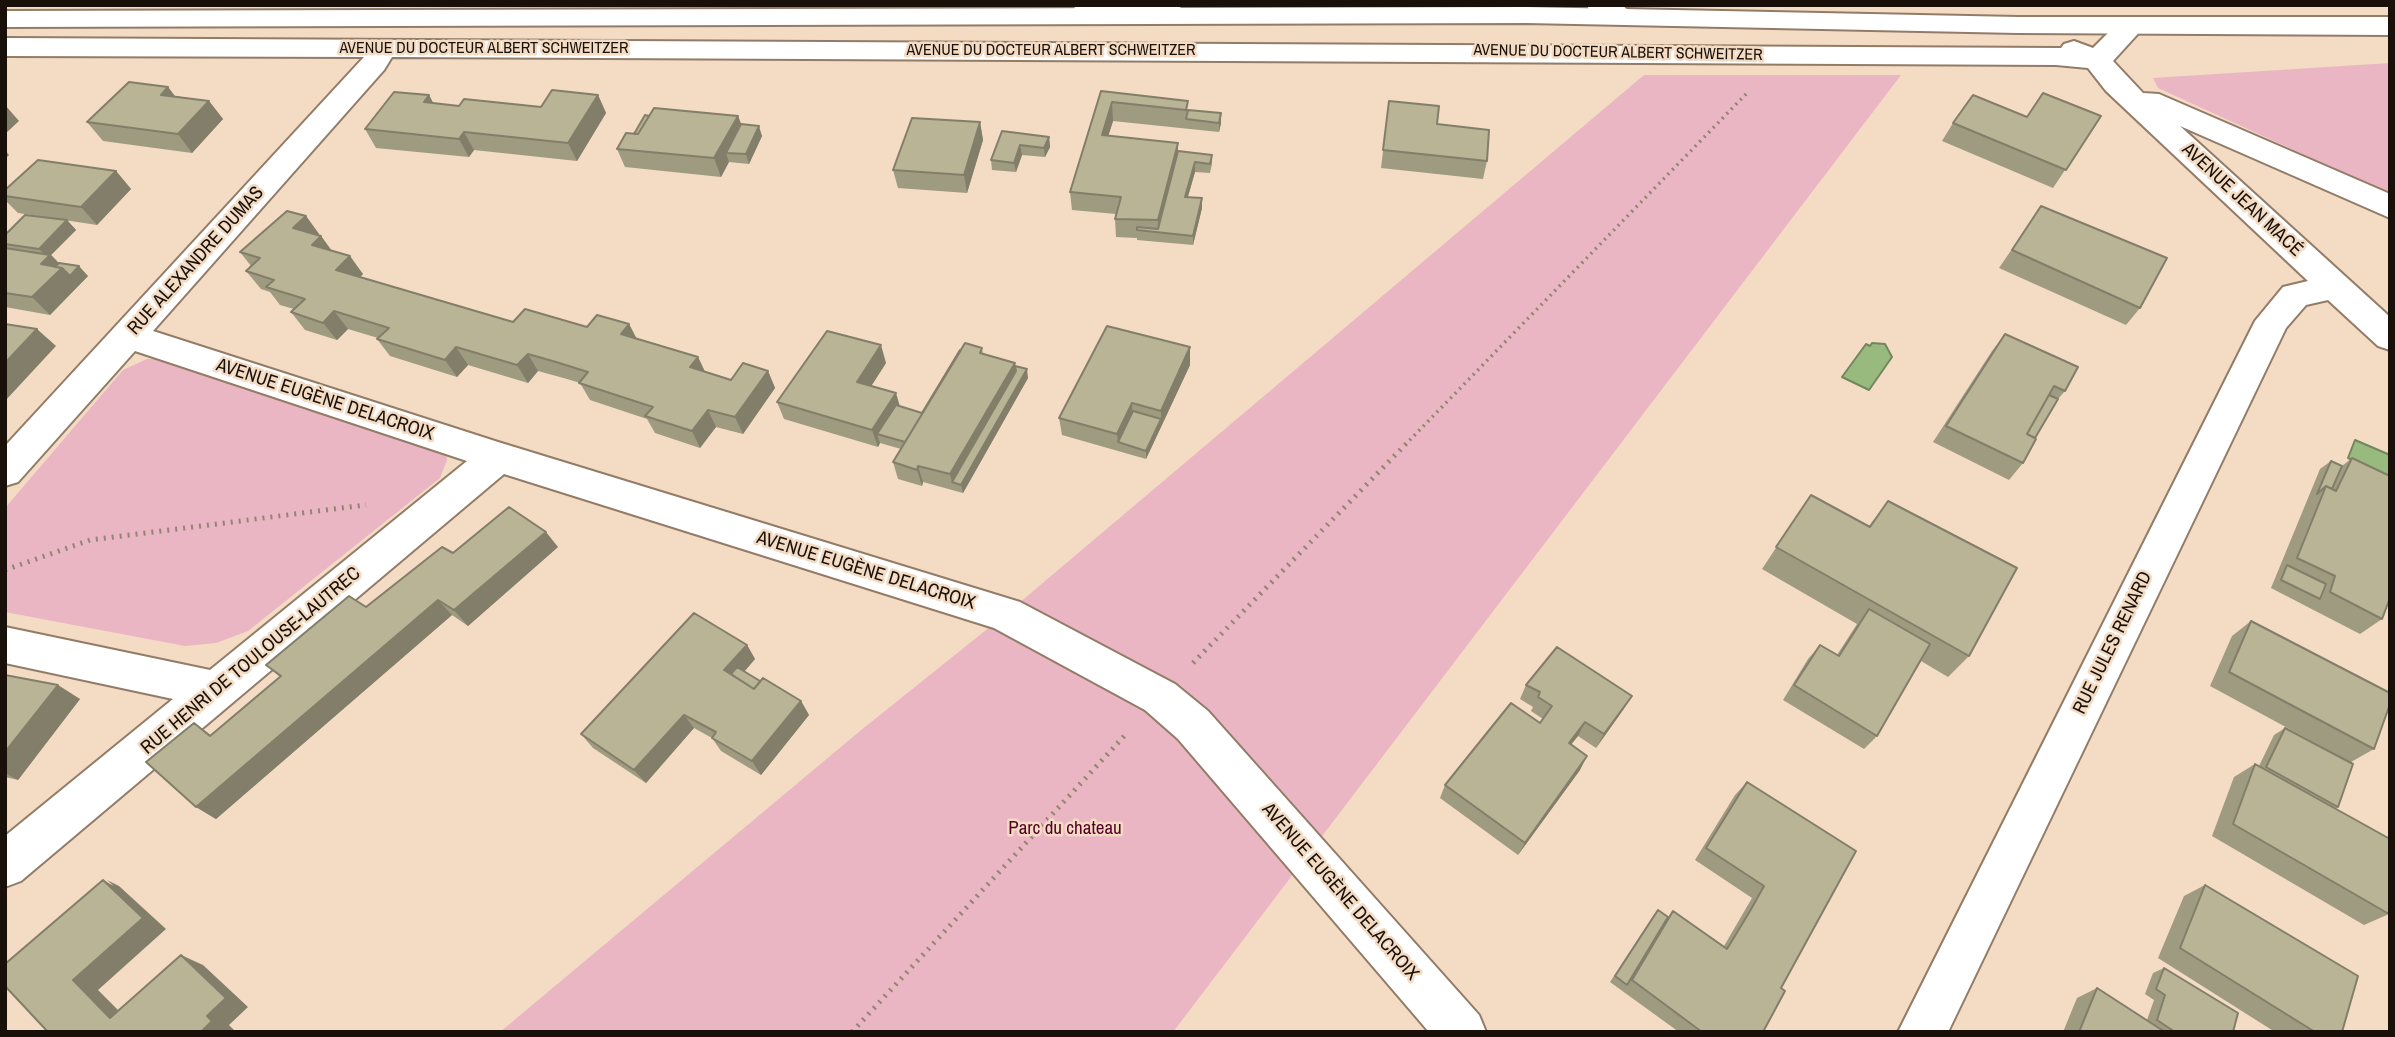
<!DOCTYPE html>
<html>
<head>
<meta charset="utf-8">
<style>
	body { margin:0 }
	#map { position:relative; width:2395px; height:1037px; overflow:hidden; background:#f3dbc4; font-family:"Archivo Narrow",sans-serif }
	canvas { display:block }
	.frame { position:absolute; inset:0; border:7px solid #191109; pointer-events:none }
</style>
</head>
<body>
<div id="map">
<canvas width="2395" height="1037"></canvas>
<div class="frame"></div>
</div>
<script>
const context = document.querySelector('canvas').getContext('2d');
context.lineJoin = 'round';
function paint(path, color) { context.fillStyle = color; context.fill(path, 'evenodd'); }
function strokePath(path, color, width, dash) { context.strokeStyle = color; context.lineWidth = width; context.lineCap = dash ? 'butt' : 'round'; context.setLineDash(dash || []); context.stroke(path); }
function write(font, color, halo, rows, align = 'center') {
  context.font = font + ' "Archivo Narrow",sans-serif'; context.lineWidth = 5; context.setLineDash([]); context.textBaseline = 'middle'; context.strokeStyle = halo; context.fillStyle = color; for (const [text, x, y, turn = 0] of rows) {
    context.save(); context.translate(x, y); context.rotate((+turn || 0) * Math.PI / 180); context.textAlign = isNaN(turn) ? turn : align; if (halo) context.strokeText(text, 0, 0); context.fillText(text, 0, 0); context.restore();
  }
}
const green = new Path2D(`
	M2390,63V194L2158,88L2153,78Z
	M1644,75H1901L1173,1032H500L860,731L1006,614Z
	M173,358L446,451L447,460L440,478L248,631L216,643L185,646L5,612V508L123,370L147,359Z`);
const water = new Path2D(`
	M1872,343L1885,344L1892,357L1869,390L1842,377L1866,344L1870,346Z
	M2355,440L2390,455V477L2348,458Z`);
const pathFar1 = new Path2D(`
	M1405,445L1748,92`);
const path = new Path2D(`
	M5,570L90,540L366,505
	M1193,663L1406,444
	M852,1032L1127,733`);
const minor = new Path2D(`
	M1082,5H1182L1178,11L1168,13L1085,21L1075,19L1071,13L1075,7Z
	M1586,5H1622L1635,16L1631,22C1616,26 1595,19 1586,5Z
	M2131,17L2141,20L2145,26L2113,61L2143,93L2159,94L2390,194V218L2180,126L2390,317V350L2378,346L2328,300L2306,305L2286,328L1948,1032H1898L2255,321L2283,287L2308,281L2106,91L2088,68L2056,65L392,57L384,70L153,331L498,442L1020,602L1175,684L1208,711L1479,1015L1486,1032H1429L1178,739L1145,710L994,628L504,474L21,881L5,887V836L173,699L5,663V627L210,670L467,461L135,351L18,482L5,486V446L364,57L5,56V38L2061,48L2064,44L2074,41L2093,48L2121,20Z`);
const major = new Path2D(`
	M1526,7L2018,17H2390V35L2018,33L1526,23L5,27V11Z`);
const wall = new Path2D(`
	M168,87L175,96L209,101L223,119L192,153L103,141L87,122Z
	M1101,91L1188,110L1221,123L1219,132L1113,121L1108,136L1178,143V151L1212,155V164L1210,173L1195,172L1188,197L1202,198V208L1193,245L1137,240V238L1116,237L1115,219L1116,214L1072,210L1070,192Z
	M429,95L433,103L459,106L541,107L598,95L606,113L577,161L474,150L469,157L376,148L365,129Z
	M738,116L741,124L762,136L749,164L729,162L721,177L625,167L617,149Z
	M2101,116L2053,188L1942,141L1953,123L2027,117Z
	M1387,119L1437,124L1487,161L1483,179L1381,168Z
	M980,122L983,140L967,193L898,188L893,170Z
	M1002,131L1049,137L1050,147L1045,157L1022,155L1016,172L992,170L991,160Z
	M116,171L131,189L97,225L18,213L5,200V190Z
	M306,216L319,234L318,235L321,236L332,251L363,274L360,277L513,322L587,327L629,324L637,339L698,357L705,372L731,380L768,371L775,388L743,434L716,427L700,448L655,433L647,419L590,400L580,383L567,379L538,371L528,383L468,365L457,377L390,356L377,339L378,338L348,329L337,340L305,330L291,312L294,309L280,305L270,292L261,289L246,271L251,266L240,252Z
	M67,220L76,230L51,255L59,263L88,276L50,315L5,307V235Z
	M2029,224L2140,308L2126,325L1999,268Z
	M2005,334L2065,391L2058,399L2035,438L2023,463L2009,480L1933,442L1992,351Z
	M1190,347V365L1146,459L1062,435L1059,418Z
	M982,348L983,354L1015,366L1028,378L963,493L923,482L922,486L898,479L893,462L901,449L880,443L878,447L784,419L777,402L886,363L871,386L900,406L922,413Z
	M2352,458L2382,619L2360,634L2271,588L2320,469L2331,461L2342,466Z
	M1811,495L1869,526L1888,501L1969,656L1948,677L1921,661L1877,736L1864,749L1783,700L1808,659L1820,645L1837,655L1857,624L1762,569Z
	M558,547L468,626L452,615L216,819L196,807L194,723L211,735L280,677L266,665L366,607L453,553Z
	M2251,621L2374,749L2351,762L2338,807L2336,809L2389,914L2364,925L2212,836L2234,777L2255,764L2259,766L2274,735L2285,728L2343,758L2210,686L2232,636Z
	M747,645L755,659L744,672L760,681L801,701L809,715L761,775L721,751L712,738L694,728L646,783L593,748L581,734Z
	M5,675L80,699L18,780L5,777Z
	M1526,685L1632,696L1623,710L1596,748L1578,736L1571,744L1580,770L1518,855L1440,798L1445,785L1540,723L1543,719L1531,711L1533,707L1520,699Z
	M1747,782L1781,988L1763,1032H1679L1610,982L1653,916L1658,910L1668,917L1673,911L1724,946L1752,898L1695,860L1735,795Z
	M2205,885L2342,1032H2275L2158,958L2184,896Z
	M2164,968L2233,1032H2063L2077,998L2097,988L2147,1020L2154,1000L2145,994L2153,973Z`);
const shadedWall = new Path2D(`
	M168,87L182,106L161,95Z
	M429,95L438,112L424,102Z
	M598,95L606,113L577,161L568,143Z
	M209,101L223,119L192,153L178,134Z
	M1112,102L1113,121L1103,153L1102,135Z
	M5,105L19,121L5,134Z
	M1221,113V123L1219,132V123Z
	M738,116L745,134L726,153L729,162L721,177L714,158Z
	M980,122L983,140L967,193L964,175Z
	M759,126L762,136L749,164L746,154Z
	M464,132L474,150L469,157L459,139Z
	M1049,137L1050,147L1045,157L1044,148Z
	M1178,143V161L1158,233V220Z
	M1020,145L1022,155L1016,172L1014,163Z
	M5,150L9,155L5,159Z
	M1195,162V172L1185,206V197Z
	M116,171L131,189L97,225L81,207Z
	M1202,198V208L1193,245V236Z
	M306,216L319,234L306,246L293,228Z
	M67,220L76,230L51,255L68,273L79,266L88,276L50,315L32,297L41,264L48,258L39,249Z
	M321,236L334,254L312,245Z
	M350,256L363,274L349,287L336,270Z
	M334,311L348,329L337,340L323,323Z
	M629,324L638,342L621,334Z
	M37,329L56,346L5,401V363Z
	M881,345L886,363L863,399L857,382Z
	M456,347L468,365L457,377L445,360Z
	M1190,347V365L1146,459V451L1161,419V411Z
	M528,354L538,371L528,383L517,365Z
	M698,357L706,374L690,367Z
	M1015,363L1018,380L952,482L950,474Z
	M1027,369L1028,378L963,493L961,485Z
	M768,371L775,388L743,434L735,417Z
	M896,393L901,410L877,434L880,443L878,447L872,430Z
	M1132,403L1133,420L1118,442L1117,434Z
	M708,410L716,427L700,448L692,431Z
	M918,466L923,482L922,486L917,470Z
	M546,532L558,547L468,626L454,610Z
	M438,600L452,615L216,819L196,807Z
	M747,645L755,659L736,681L724,670Z
	M58,685L80,699L18,780L5,773V752Z
	M1632,696L1623,710L1596,748L1604,734Z
	M801,701L809,715L761,775L752,761Z
	M684,715L694,728L646,783L634,770Z
	M1585,722L1578,736L1562,756L1569,743Z
	M1587,756L1580,770L1518,855L1525,843Z
	M103,880L114,886L107,880L119,886L166,929L98,990L135,1027L110,1018L73,980Z
	M181,955L203,965L248,1007L229,1025L234,1030L233,1032H201L207,1016Z`);
const building = new Path2D(`
	M129,82L168,87L161,95L209,101L178,134L87,122Z
	M552,90L598,95L568,143L464,132L459,139L365,129L394,92L429,95L424,102L459,106L464,99L541,107Z
	M1101,91L1188,101L1186,110L1112,102L1102,135L1178,143L1158,220L1115,219L1121,197L1070,192Z
	M2043,93L2101,116L2066,170L1953,123L1973,95L2027,117Z
	M1389,101L1439,106L1437,124L1489,130L1487,161L1383,150Z
	M654,108L738,116L714,158L617,149L626,133L638,134Z
	M1188,110L1221,113L1219,123L1186,119Z
	M645,115L649,116L638,134H634Z
	M912,118L980,122L964,175L893,170Z
	M741,124L759,126L746,154L726,153Z
	M1002,131L1049,137L1044,148L1020,145L1014,163L991,160Z
	M1178,151L1212,155L1210,164L1195,162L1185,197L1202,198L1193,236L1137,230V227L1158,229Z
	M38,160L116,171L81,207L5,196V190Z
	M2041,206L2167,258L2140,308L2012,250Z
	M287,211L306,216L293,228L321,236L312,245L350,256L336,270L513,322L525,309L587,327L597,315L629,324L621,334L698,357L690,367L731,380L743,363L768,371L735,417L708,410L692,431L645,416L653,407L579,383L588,372L556,362L528,354L517,365L456,347L445,360L377,339L389,328L334,311L323,323L291,312L305,299L266,287L274,280L246,271L260,258L240,252Z
	M25,215L67,220L39,249L5,244V235Z
	M5,248L50,255L41,264L62,268L32,297L5,293Z
	M59,263L79,266L70,276L62,268L55,267Z
	M5,324L37,329L5,363Z
	M1107,326L1190,347L1161,411L1132,403L1117,434L1059,418Z
	M827,331L881,345L857,382L896,393L872,430L777,402Z
	M2005,334L2078,367L2065,391L2054,386L2027,434L2036,439L2023,463L1946,426Z
	M965,343L982,348L980,353L1015,363L950,474L918,466L917,470L893,462Z
	M960,350H961L905,442L877,434L896,405L922,413Z
	M1015,366L1027,369L961,485L952,482L1016,371Z
	M2049,395L2058,399L2035,438L2027,434Z
	M1133,411L1161,419L1146,451L1118,442Z
	M2352,458L2390,476V598L2382,619L2330,592L2335,576L2297,558L2326,486L2336,491Z
	M2331,461L2342,466L2332,489L2326,486L2317,494Z
	M1811,495L1870,527L1888,501L2017,568L1969,656L1776,547Z
	M509,507L546,532L454,610L438,600L196,807L146,762L194,723L210,736L281,676L266,665L349,596L366,607L442,547L453,553Z
	M2287,565L2326,584L2320,599L2281,580Z
	M1869,609L1930,644L1877,736L1794,685L1820,645L1839,656Z
	M694,613L747,645L724,670L754,689L763,678L801,701L752,761L712,738L716,732L684,715L634,770L581,734Z
	M2251,621L2390,693V704L2374,749L2229,672Z
	M1557,647L1632,696L1604,734L1585,722L1569,743L1587,756L1525,843L1445,785L1511,703L1540,723L1552,706L1538,697L1540,692L1526,685Z
	M737,667L760,681L754,689L731,674Z
	M5,675L58,685L5,752Z
	M2285,728L2353,764L2338,807L2266,767Z
	M2255,764L2390,839L2389,914L2233,824Z
	M1747,782L1856,851L1781,988L1785,991L1763,1032H1702L1632,980L1673,911L1727,949L1750,911L1764,886L1706,848Z
	M103,880L143,918L73,980L110,1018L181,955L226,998L207,1016L212,1021L201,1032H48L5,986V964Z
	M2205,885L2358,976L2342,1032H2315L2180,948Z
	M1658,910L1668,917L1627,985L1615,976Z
	M2164,968L2238,1013L2233,1032H2175L2157,1020L2165,995L2156,989Z
	M2097,988L2165,1032H2079Z`);
const farStreetnames = [
	["AVENUE DU DOCTEUR ALBERT SCHWEITZER",484,49],
	["AVENUE DU DOCTEUR ALBERT SCHWEITZER",1051,51],
	["AVENUE DU DOCTEUR ALBERT SCHWEITZER",1618,53,1]
];
const streetNames = [
	["AVENUE JEAN MACÉ",2242,200,43],
	["RUE ALEXANDRE DUMAS",196,261,-48],
	["AVENUE EUGÈNE DELACROIX",325,400,18],
	["AVENUE EUGÈNE DELACROIX",866,571,17],
	["RUE JULES RENARD",2113,643,-64],
	["RUE HENRI DE TOULOUSE-LAUTREC",251,661,-40],
	["AVENUE EUGÈNE DELACROIX",1340,892,49]
];
const parkNames = [
	["Parc du chateau",1065,829]
];
paint(green, '#eab6c3');
paint(water, '#99ba7f');
strokePath(water, '#73875c', 2);
strokePath(minor, '#927c67', 4);
strokePath(major, '#927c67', 4);
strokePath(pathFar1, '#958473', 3.5, [2, 4.5]);
strokePath(path, '#958473', 5, [2, 6]);
paint(minor, '#fff');
paint(major, '#fff');
paint(wall, '#9f9b81');
paint(shadedWall, '#827e69');
paint(building, '#b9b496');
strokePath(building, '#827e69', 2);
write('16px', '#191109', '#f3dbc4', farStreetnames);
write('19px', '#191109', '#f3dbc4', streetNames);
write('19px', '#540027', '#f3dbc4', parkNames);
</script>
</body>
</html>
